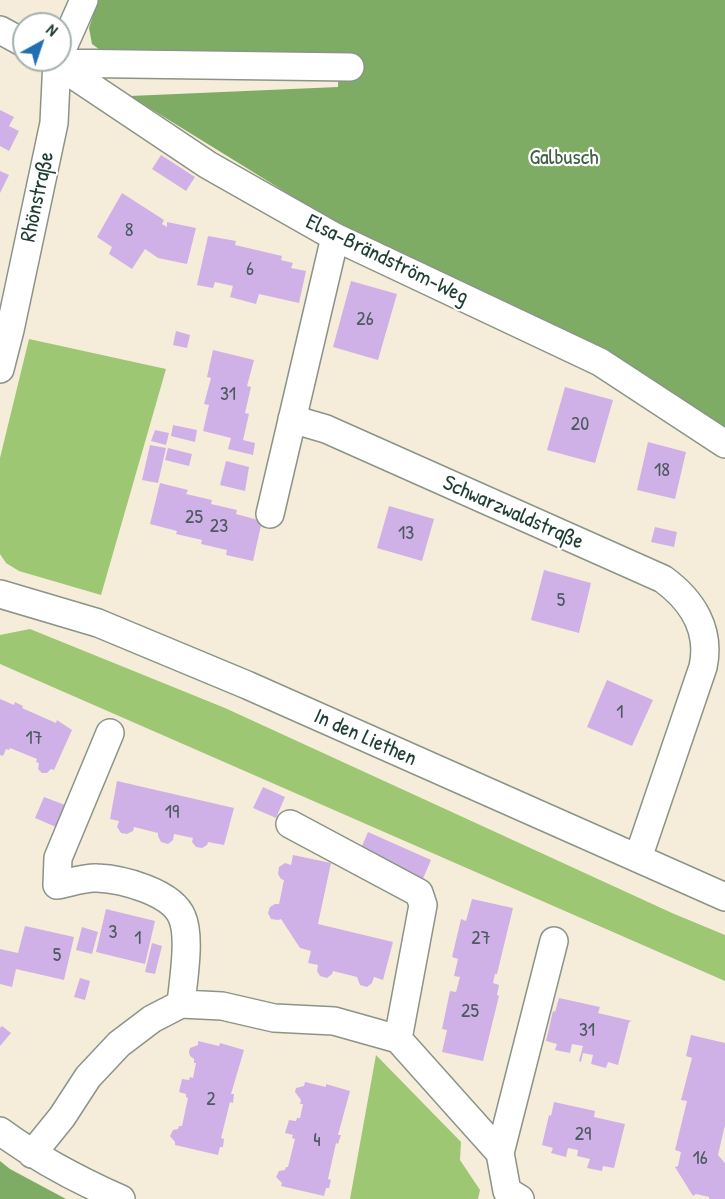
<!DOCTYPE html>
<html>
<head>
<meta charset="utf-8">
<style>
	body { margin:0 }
	#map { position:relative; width:725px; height:1199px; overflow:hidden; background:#f6ecda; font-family:"Patrick Hand",sans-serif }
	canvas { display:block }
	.north { position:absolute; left:12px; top:12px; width:60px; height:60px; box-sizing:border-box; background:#fff; border:2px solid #a5b1ae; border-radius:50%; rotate:40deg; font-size:16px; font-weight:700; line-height:24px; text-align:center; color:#1f3d34 }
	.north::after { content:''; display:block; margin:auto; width:21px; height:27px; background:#1f6fb2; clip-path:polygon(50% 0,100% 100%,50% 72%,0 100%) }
</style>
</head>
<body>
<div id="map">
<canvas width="725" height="1199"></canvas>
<div class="north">N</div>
</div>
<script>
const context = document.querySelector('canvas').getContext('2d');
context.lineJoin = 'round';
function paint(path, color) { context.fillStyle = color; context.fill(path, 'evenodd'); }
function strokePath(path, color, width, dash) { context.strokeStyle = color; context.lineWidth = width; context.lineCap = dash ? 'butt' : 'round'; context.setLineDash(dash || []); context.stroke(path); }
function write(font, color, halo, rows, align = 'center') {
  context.font = font + ' "Patrick Hand",sans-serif'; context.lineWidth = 4.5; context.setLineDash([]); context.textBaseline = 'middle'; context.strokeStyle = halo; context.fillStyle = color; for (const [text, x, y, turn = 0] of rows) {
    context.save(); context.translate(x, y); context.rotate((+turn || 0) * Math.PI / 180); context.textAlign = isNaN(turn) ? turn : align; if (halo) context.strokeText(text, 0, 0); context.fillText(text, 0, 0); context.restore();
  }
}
const green = new Path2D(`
	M29,339L166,369L101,595L19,571L6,563L0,554V458Z
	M30,629L225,708L672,913L725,935V981L0,664V635Z
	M376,1055L461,1142L460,1160L480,1190L478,1199H350Z`);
const forest = new Path2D(`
	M98,0H725V429L347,230L130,96L338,87L339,57L103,52L92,44L89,28Z
	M0,1161L10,1169L66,1199H0Z`);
const building = new Path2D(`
	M0,110L14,117L9,126L19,131L9,151L0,146Z
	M161,155L195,177L186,191L152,169Z
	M0,171L9,175L0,193Z
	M122,193L164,220L162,224L167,227V222L196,228L187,264L158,258L145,249L132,269L109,254L112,247L97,237Z
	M208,236L236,241L235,245L282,256L281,260L293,263L291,268L306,271L299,303L259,294L256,304L230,297L233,286L215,282L213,288L197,285Z
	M351,281L397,294L378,360L333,347Z
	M176,331L190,335L187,348L173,345Z
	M213,350L254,360L247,386L251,387L245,413L249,414L243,440L255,443L253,455L228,449L231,438L203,431L209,405L204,404L211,378L207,377Z
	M565,387L613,400L595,463L547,450Z
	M173,425L197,430L195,442L171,436Z
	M155,430L169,433L166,445L151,441Z
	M648,442L686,452L675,499L637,490Z
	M150,445L166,448L158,483L142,480Z
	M168,448L192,454L189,466L165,460Z
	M226,461L249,467L245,491L220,485Z
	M160,483L188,490L186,494L212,500L211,504L237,510L236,514L262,521L253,561L226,555L227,550L201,544L202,540L176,534L177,531L150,524Z
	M389,506L434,519L422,561L377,548Z
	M655,527L677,532L674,547L651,542Z
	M544,570L591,583L579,633L531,620Z
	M607,680L653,700L632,746L587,727Z
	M0,699L14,705L15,702L23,706L22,708L56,723L57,720L72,730L54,770L51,769L47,773H42L38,769L39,763L36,762L37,759L10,748L9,750L6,749L3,756L0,755Z
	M117,781L234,808L224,845L208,842L207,845L202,848L196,847L192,842L193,838L174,834L173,840L168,844L161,842L158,836V833L134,827L133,831L127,834L121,833L117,827L119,821L110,819Z
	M263,787L285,797L276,818L253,808Z
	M44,797L65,805L56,827L35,818Z
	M368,832L431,860L422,881L359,853Z
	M293,855L331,863L318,924L393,942L383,980L374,977L372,983L367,987L360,985L357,977L333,971L332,974L327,978L320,976L317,971L318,965L308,963L311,951L300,948L281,919L278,920L271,919L268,913L270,907L275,904H279L284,880L281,879L278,874L279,867L285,863L291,865Z
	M472,899L513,908L497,974H495L493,983L499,985L497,995L499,996L483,1061L442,1052L447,1030L442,1029L450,991L456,992L460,977L454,976L458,959L452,957L461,919L466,921Z
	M106,909L155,921L145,964L96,952Z
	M25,926L74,937L64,980L16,969L12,987L0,984V949L18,953Z
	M82,927L98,932L92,954L76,950Z
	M152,943L162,946L155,974L145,972Z
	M80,978L90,981L85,1000L74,997Z
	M559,998L600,1007L598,1013L632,1021L629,1022L618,1065L608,1062L606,1068L591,1064L593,1055L583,1053L581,1062L579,1061L583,1046L572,1044L570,1053L555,1050L557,1044L546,1041L553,1011L555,1012Z
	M2,1026L11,1033L0,1046V1028Z
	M691,1035L725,1043V1125L718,1155L725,1163V1199H709V1197L696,1194L693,1196L675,1167L678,1166L681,1152L675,1150L687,1101L681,1100L692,1058L686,1056Z
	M198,1041L219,1046L220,1043L244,1050L231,1094H234L233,1103L230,1102L221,1138L224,1139L223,1147H220L218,1155L175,1145V1142L170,1136L173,1130L178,1129L179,1126H182L188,1098L186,1097V1094L179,1092L182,1079L189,1080L190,1077L193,1078L196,1063H194V1059L190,1056L189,1052L190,1048L198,1045Z
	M305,1082L326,1087V1084L350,1091L338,1135H341L338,1144L336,1143L328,1179L331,1180L329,1188H326L324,1196L281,1186L282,1183L276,1177L279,1171L285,1170L286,1167H288L295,1139L292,1138L293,1135L285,1133L289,1120L296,1121L297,1118H300L303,1104H300L301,1100L295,1092L296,1088L304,1086Z
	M554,1102L595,1111L594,1117L625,1124L614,1168L603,1166L602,1171L587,1168L590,1159L577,1156L578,1150L568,1148L566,1157L551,1153L553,1148L542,1145L549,1115L551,1116Z`);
const minor = new Path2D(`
	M0,30L24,43
	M60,54L84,0
	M51,60L208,165L335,237L600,362L725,444
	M56,63L350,67
	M0,369L10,330L54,123L57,60
	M292,419L326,429L663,579C693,601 711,630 703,667L638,858
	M270,514L335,237
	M0,594L98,623L247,685L725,897
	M110,733L58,858L57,885C69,883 85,877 97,878C122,879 172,892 182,917C191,937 183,982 181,1004
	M290,824L419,893L423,905L398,1039
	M0,1131C38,1159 78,1180 121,1199
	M500,1153L554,941
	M32,1154L62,1117L88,1077L119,1044L152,1019L181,1004L222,1006L274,1018L334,1021L398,1039L500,1153L507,1191L520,1199`);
const numberNames = [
	["8",129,231],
	["6",250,270],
	["26",365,320],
	["31",228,395],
	["20",580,425],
	["18",662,471],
	["25",194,518],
	["23",219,527],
	["13",406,534],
	["5",561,601],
	["1",620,713],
	["17",34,739],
	["19",172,813],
	["3",113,933],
	["1",138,939],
	["27",481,939],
	["5",57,956],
	["25",470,1012],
	["31",587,1031],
	["2",211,1100],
	["29",583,1135],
	["4",317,1141],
	["16",700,1159]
];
const parkNames = [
	["Galbusch",564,158]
];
const streetNames = [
	["Rhönstraße",38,197,-78],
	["Elsa-Brändström-Weg",387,260,26],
	["Schwarzwaldstraße",513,513,24],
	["In den Liethen",365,738,24]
];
paint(green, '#9dc773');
paint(forest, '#7eac65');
paint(building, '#d0b1e7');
strokePath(minor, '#8a9487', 30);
strokePath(minor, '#fff', 27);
write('20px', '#4b5a61', null, numberNames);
write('22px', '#3e6044', '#fff', parkNames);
write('22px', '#1f3d34', '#fff', streetNames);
</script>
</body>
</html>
